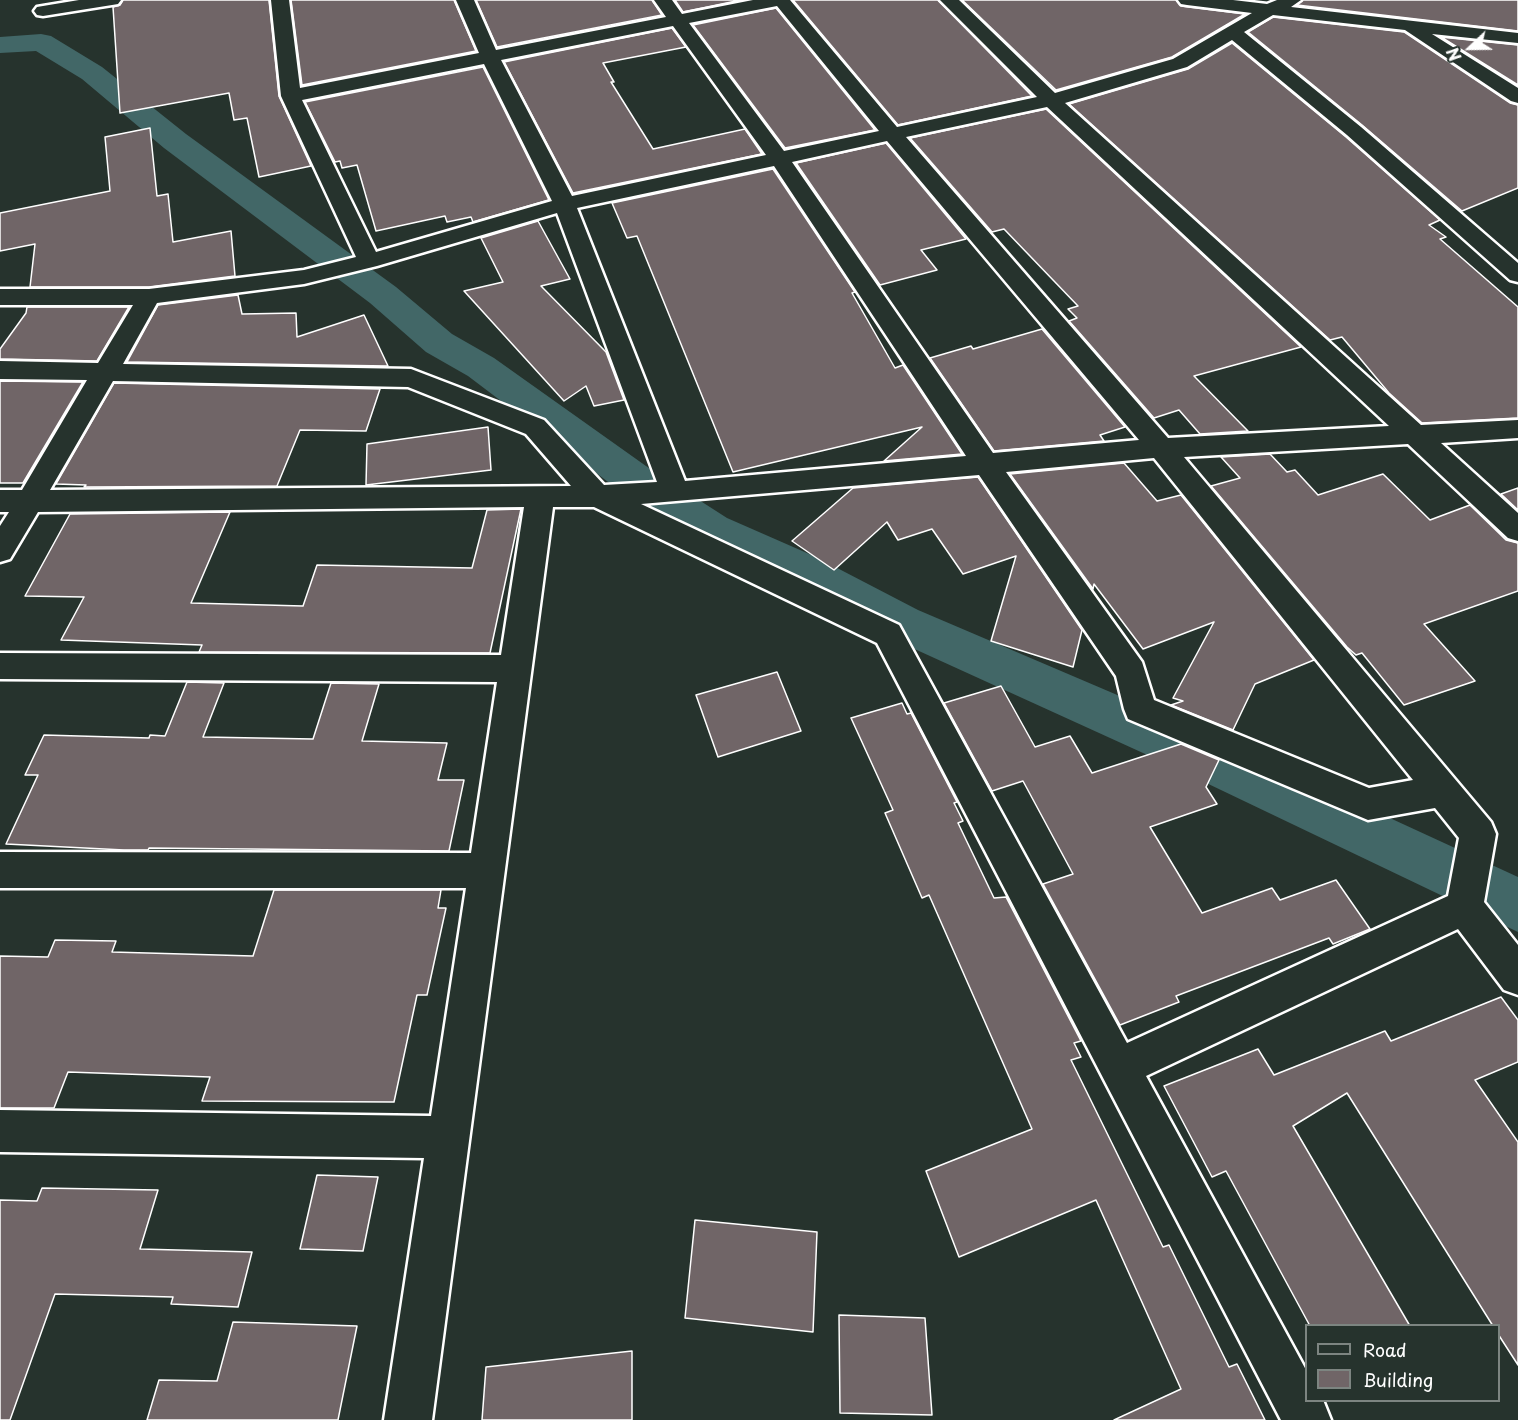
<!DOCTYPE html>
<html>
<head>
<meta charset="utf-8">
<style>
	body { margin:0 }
	#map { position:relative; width:1518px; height:1420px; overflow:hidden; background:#26332d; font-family:"Playpen Sans",sans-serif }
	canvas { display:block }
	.legend { position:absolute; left:1305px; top:1324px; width:195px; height:78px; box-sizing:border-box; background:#26332d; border:2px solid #7d8581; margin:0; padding:8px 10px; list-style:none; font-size:18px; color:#fff }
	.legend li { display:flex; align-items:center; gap:12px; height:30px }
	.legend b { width:30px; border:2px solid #7d8581 }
	.north { position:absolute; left:1440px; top:18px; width:60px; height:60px; -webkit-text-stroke:4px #26332d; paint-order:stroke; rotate:248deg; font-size:16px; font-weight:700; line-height:24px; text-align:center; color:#fff }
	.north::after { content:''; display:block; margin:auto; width:21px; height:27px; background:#fff; clip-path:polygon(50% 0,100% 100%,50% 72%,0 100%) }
</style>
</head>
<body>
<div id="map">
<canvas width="1518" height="1420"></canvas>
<ul class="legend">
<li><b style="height:8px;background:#26332d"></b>Road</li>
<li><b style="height:16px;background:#706567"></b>Building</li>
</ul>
<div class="north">N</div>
</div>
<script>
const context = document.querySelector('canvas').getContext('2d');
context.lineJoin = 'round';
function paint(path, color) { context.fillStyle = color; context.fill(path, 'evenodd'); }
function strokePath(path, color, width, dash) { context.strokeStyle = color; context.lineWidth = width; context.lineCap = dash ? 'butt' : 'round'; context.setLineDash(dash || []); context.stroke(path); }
const canal = new Path2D(`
	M41,34L51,36L102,67L186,134L396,287L452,334L494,358L646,466L727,518L816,557L918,610L1190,726L1518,877V932L1154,758L886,636L784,581L697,542L616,488L468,376L426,352L370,303L164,148L82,79L36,51L0,53V37Z`);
const building = new Path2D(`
	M123,0H269L279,96L311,166L259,177L247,118L234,120L229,93L120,113L113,7L120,5Z
	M291,0H454L476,51L302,85Z
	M476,0H652L662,15L497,47Z
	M675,0H741L683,12Z
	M793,0H938L1032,96L898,125Z
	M962,0H1176L1181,6L1245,14L1172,57L1056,90Z
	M1303,0H1518V31L1297,5Z
	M776,8L875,130L785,148L693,25Z
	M1273,17L1404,32L1510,103L1518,105V188L1462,211L1362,125L1248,32Z
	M672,28L686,47L603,63L614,82H611L653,149L745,129L762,154L573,193L504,62Z
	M1441,37L1518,45V85Z
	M1232,43L1346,137L1440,220L1429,225L1446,237L1440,239L1518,307V418L1422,423L1389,393L1342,337L1330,340L1069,104L1188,69Z
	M483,67L549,200L473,222L471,217L447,222L445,216L376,231L357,165L342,168L340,161L335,162L305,102Z
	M1046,109L1301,347L1194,376L1248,431L1200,434L1179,410L1154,418L1069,321L1077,318L1068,309L1078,306L1004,229L992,232L910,138Z
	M150,128L157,196L168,194L173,242L231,231L235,276L149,287H30L35,244L0,251V213L110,191L105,137Z
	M886,143L966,239L921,250L937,270L880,285L796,163Z
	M773,169L855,292L852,293L895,368L903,365L962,454L884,461L922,427L733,472L637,236L627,238L612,203Z
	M538,221L570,279L541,286L606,352L624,400L594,406L586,386L564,401L464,291L503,282L481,238Z
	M238,295L242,314L296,313L297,337L364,315L388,366L127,362L158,305Z
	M27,307H129L97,361L0,359V349L26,313Z
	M1042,329L1125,427L1100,435L1104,441L994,451L930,358L971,346L973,349Z
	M0,381L83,382L23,483H0Z
	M114,383L380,389L366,431L300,430L277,486L84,487L86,485L56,484Z
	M488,427L491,470L366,485L367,444Z
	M1270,454L1287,472L1295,470L1318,495L1383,474L1430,520L1470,505L1506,540L1518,543V591L1424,624L1475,681L1404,705L1362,653L1356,655L1347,647L1211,486L1240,478L1221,457Z
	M1124,463L1157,501L1181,495L1314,660L1255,684L1233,730L1171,705L1183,701L1173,698L1214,622L1143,649L1094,584L1093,589L1010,474Z
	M978,477L1082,630L1073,667L991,641L1016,556L963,574L932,529L898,540L887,522L834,570L792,541L853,488Z
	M1518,488V510L1501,494Z
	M521,509L490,653L199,652L202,645L61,640L84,597L25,596L70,514L230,512L191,603L303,606L317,565L472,568L487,510Z
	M777,672L801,731L718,757L696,695Z
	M187,682L224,683L203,737L313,739L331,683L379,684L362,741L447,743L438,780H464L449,851L149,848L148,850H124L6,844L38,775H25L44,735L149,738L150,735L165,736Z
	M1001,686L1035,747L1070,736L1092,773L1181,744L1219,760L1206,787L1217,804L1150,827L1202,913L1272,888L1280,900L1336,880L1370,929L1333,944L1329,938L1176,996L1179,1002L1120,1025L1043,884L1073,874L1023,781L992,791L944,703Z
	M902,703L907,714L911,713L957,802L954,803L963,821L958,823L994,898L1006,897L1081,1041L1074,1043L1081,1057L1071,1060L1163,1247L1169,1245L1229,1367L1237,1364L1265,1420H1114L1181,1389L1096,1200L959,1257L926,1171L1032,1129L929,895L922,898L885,813L893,810L851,718Z
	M274,890H441L438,908H446L427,995H417L394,1102L202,1101L210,1077L68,1072L54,1108H0V956L48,957L55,940L116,941L112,952L253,956Z
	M1501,997L1518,1020V1062L1475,1080L1518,1142V1365L1498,1334V1326H1493L1347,1093L1293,1126L1410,1326H1310L1226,1171L1212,1177L1164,1086L1258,1049L1274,1075L1385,1031L1391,1041Z
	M317,1175L378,1177L363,1251L300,1249Z
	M42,1188L158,1190L140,1249L252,1252L238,1307L171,1304L173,1297L55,1294L10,1420H0V1200L37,1201Z
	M695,1220L817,1232L813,1332L685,1318Z
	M839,1315L925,1318L932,1415L840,1413Z
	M233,1322L357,1326L338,1420H147L159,1380L217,1381Z
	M632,1351V1420H482L486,1367Z`);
const minor = new Path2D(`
	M79,0H121L118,4L112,5L43,16L37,15L34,11L37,7Z
	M271,0H289L300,88L479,53L456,0H474L496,50L666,17L654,0H672L682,14L753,0H790L897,127L1037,97L940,0H959L1055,93L1173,59L1252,13L1187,5L1181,4L1178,0H1233L1267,4L1277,0H1301L1291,7L1518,33V43L1432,34L1518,88V103L1511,101L1405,30L1273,15L1244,32L1361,127L1518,263V282L1510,280L1347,135L1232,40L1187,67L1065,103L1421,425L1518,420V438L1441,443L1518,513V541L1508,538L1408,444L1184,457L1491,822L1496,834L1484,902L1518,945V995L1504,990L1458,929L1146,1076L1306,1370V1400H1323L1331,1420H1281L877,643L594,507H553L432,1420H384L424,1158L0,1152V1110L431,1116L466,888H0V852L471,853L497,682L0,679V653L501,655L524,507L38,512L10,559L0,562V526L9,512H0V490H22L87,380L0,379V361L98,363L133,305H0V289H149L304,270L356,257L281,96ZM777,6L879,131L784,151L689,23ZM673,26L766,155L572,196L501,60ZM484,64L552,201L376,252L302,100ZM1047,107L1389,426L1168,438L906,137ZM887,141L1139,440L993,453L792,162ZM774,166L966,456L685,481L577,208ZM557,213L657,482L604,485L544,420L411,369L123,364L157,303L304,284L377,266ZM113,381L408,387L526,434L571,486L50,490ZM1154,458L1413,780L1369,788L1154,700L1142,662L1006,472ZM979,475L1116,676L1124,709L1128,719L1368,820L1435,808L1459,838L1448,896L1127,1043L899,625L641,504Z`);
paint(canal, '#426767');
paint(building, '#706567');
strokePath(building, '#fff', 1.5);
strokePath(minor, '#fff', 5);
paint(minor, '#26332d');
</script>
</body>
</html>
